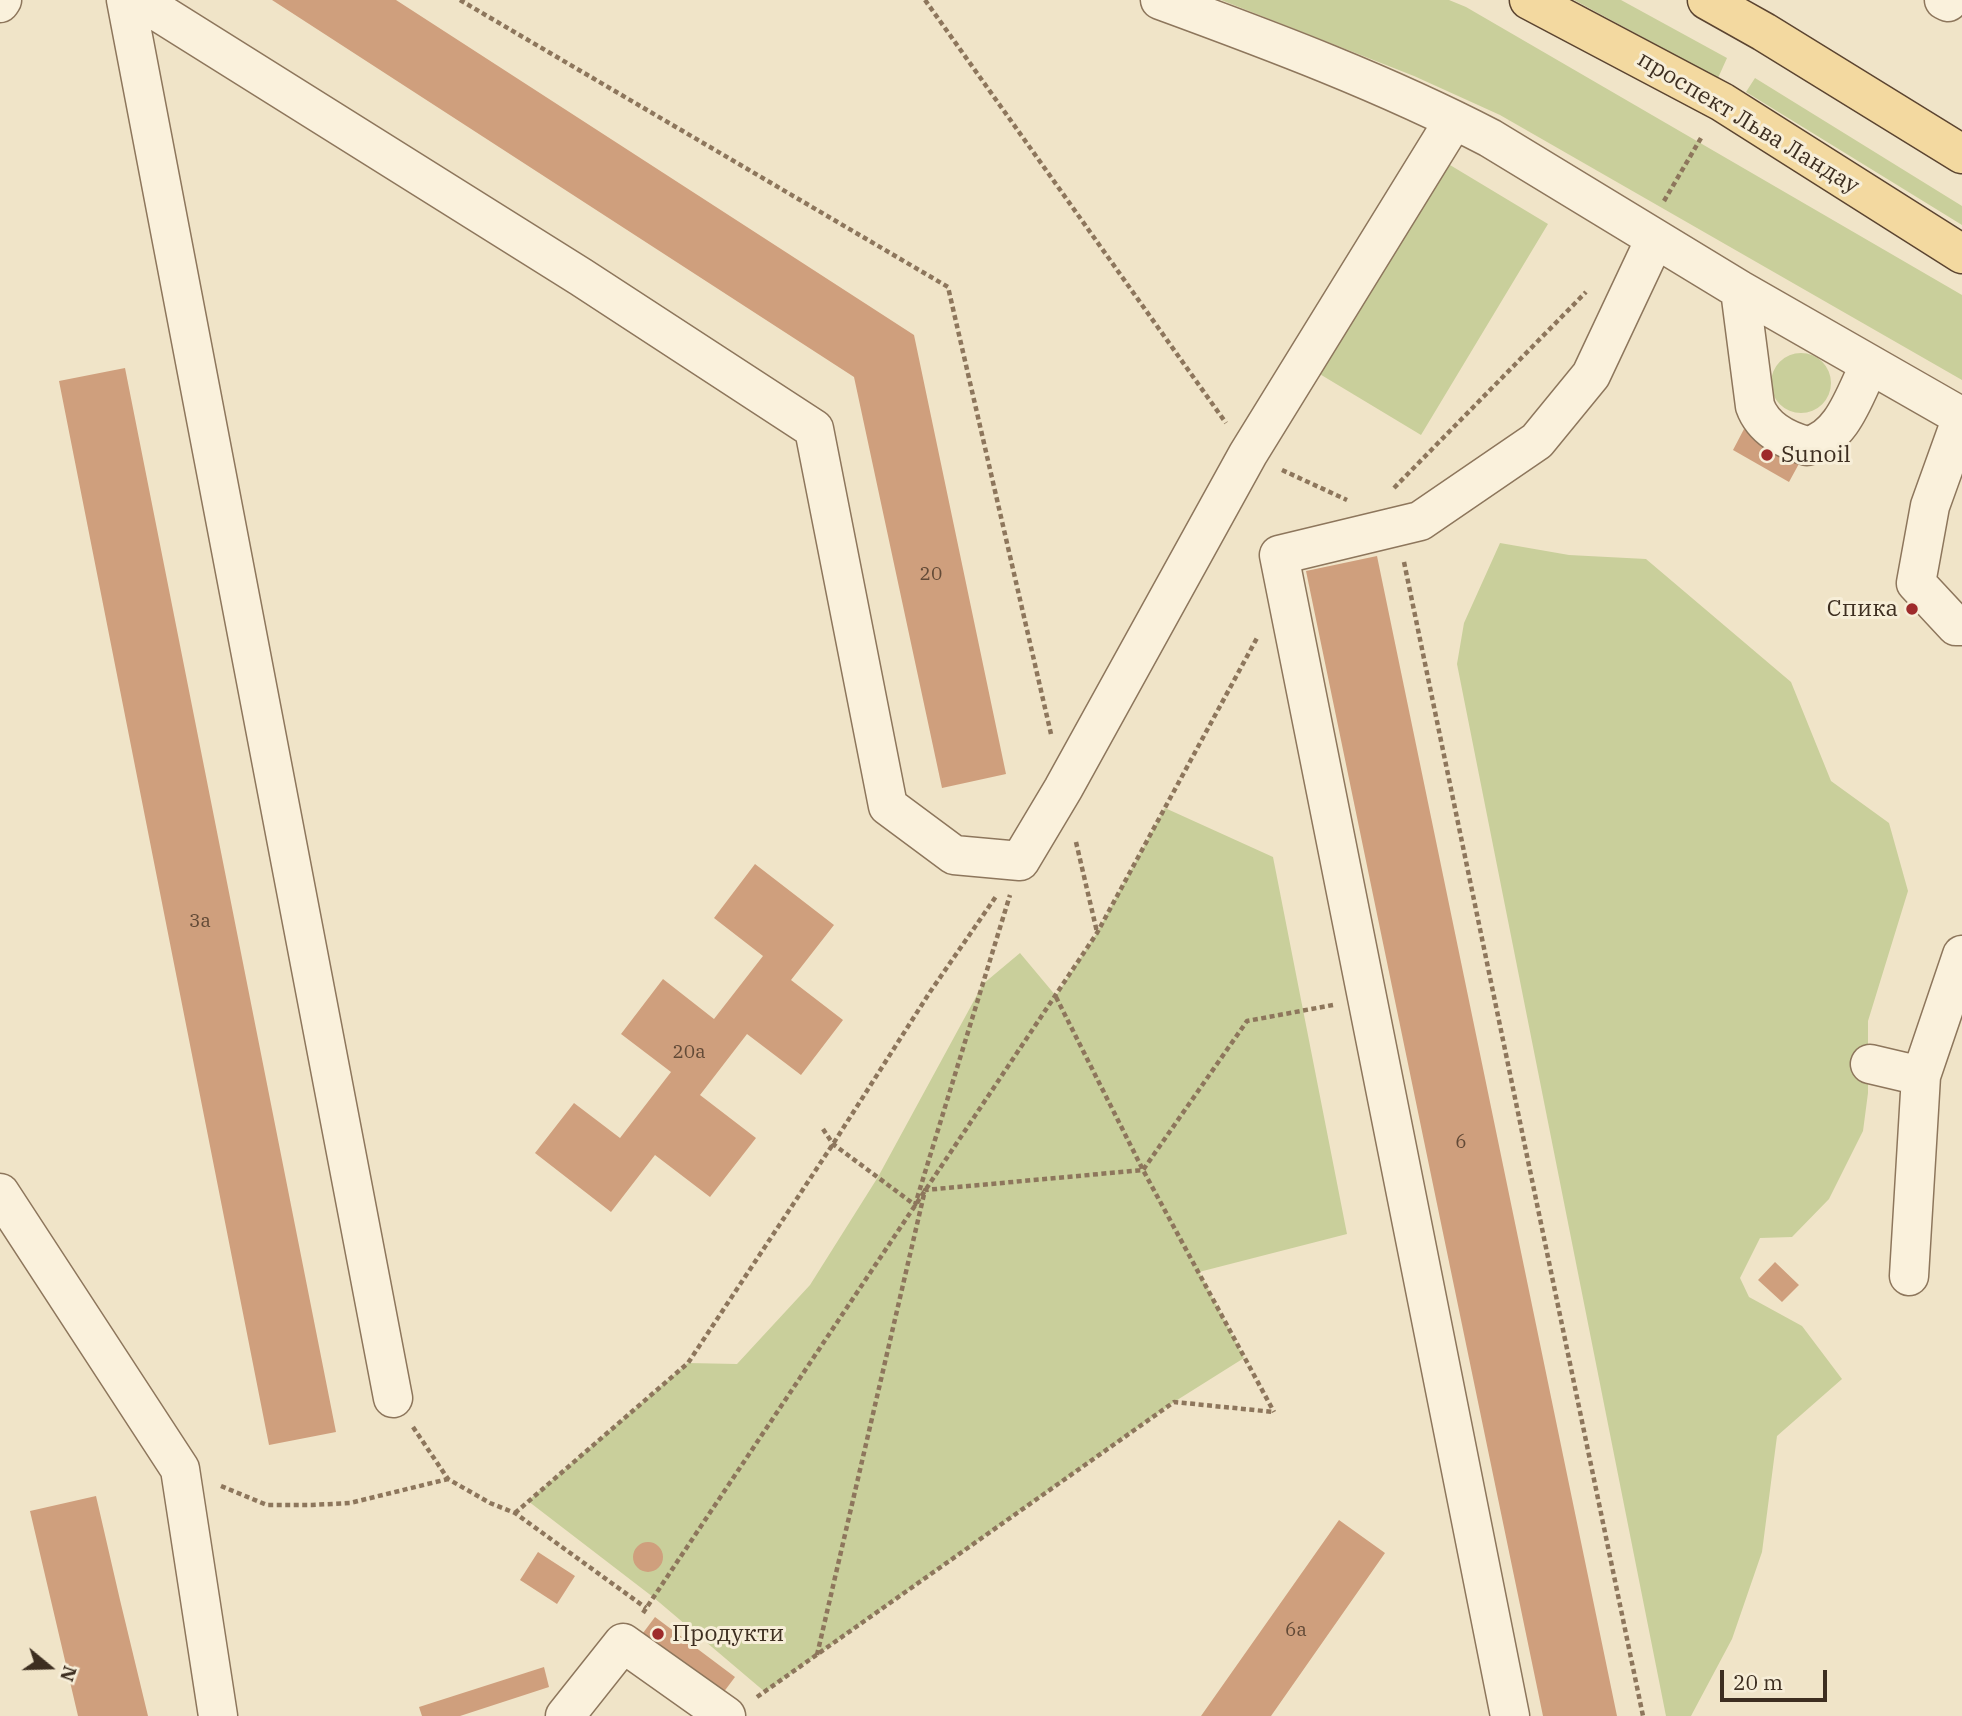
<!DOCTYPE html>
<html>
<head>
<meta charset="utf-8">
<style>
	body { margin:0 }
	#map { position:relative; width:1962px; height:1716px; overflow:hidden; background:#f0e4c8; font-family:"IBM Plex Serif",serif }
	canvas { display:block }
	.north { position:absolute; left:14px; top:1632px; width:70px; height:70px; -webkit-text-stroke:5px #f7eed8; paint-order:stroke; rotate:109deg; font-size:19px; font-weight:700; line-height:28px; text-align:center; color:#3d2e20 }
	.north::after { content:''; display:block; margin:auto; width:24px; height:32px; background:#3d2e20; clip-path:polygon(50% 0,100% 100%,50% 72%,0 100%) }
	.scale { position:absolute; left:1720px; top:1670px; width:107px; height:32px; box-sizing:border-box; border:4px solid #3d2e20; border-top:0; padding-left:9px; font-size:21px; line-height:24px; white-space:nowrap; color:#3d2e20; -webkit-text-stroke:5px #f7eed8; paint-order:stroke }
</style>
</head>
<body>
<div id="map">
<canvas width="1962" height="1716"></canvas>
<div class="north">N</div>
<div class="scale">20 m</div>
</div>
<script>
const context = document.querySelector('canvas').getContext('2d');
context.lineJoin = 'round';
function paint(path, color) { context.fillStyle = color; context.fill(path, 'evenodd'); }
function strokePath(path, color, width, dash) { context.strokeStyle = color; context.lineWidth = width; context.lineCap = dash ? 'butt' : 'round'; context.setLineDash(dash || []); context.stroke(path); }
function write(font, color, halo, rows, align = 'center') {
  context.font = font + ' "IBM Plex Serif",serif'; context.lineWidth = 6; context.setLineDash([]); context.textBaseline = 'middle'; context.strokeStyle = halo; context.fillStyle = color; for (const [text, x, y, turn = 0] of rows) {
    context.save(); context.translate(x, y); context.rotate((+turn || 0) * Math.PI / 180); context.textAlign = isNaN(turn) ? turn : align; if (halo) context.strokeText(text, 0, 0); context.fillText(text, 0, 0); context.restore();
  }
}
const green = new Path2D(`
	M1221,0H1449L1466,7L1962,295V380L1500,115L1414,76Z
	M1574,0H1621L1727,58L1718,78Z
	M1755,78L1962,206V225L1746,92Z
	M1445,162L1548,224L1421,435L1318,373Z
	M1771 383a30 30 0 1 1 60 0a30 30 0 1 1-60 0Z
	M1500,543L1569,555L1646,559L1791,682L1831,781L1889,823L1908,891L1868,1021V1093L1863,1131L1829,1199L1792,1237L1760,1238L1740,1278L1749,1297L1802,1326L1842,1379L1777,1436L1762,1552L1732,1639L1691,1716H1666L1457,664L1464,623Z
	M1165,808L1273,857L1347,1234L1199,1272L1244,1358L1174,1402L765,1692L653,1597L528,1501L688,1363L737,1364L810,1285L878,1177L983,984L1020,953L1056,996L1097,933Z`);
const building = new Path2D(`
	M272,0H396L914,335L1006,774L942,788L854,377Z
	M125,368L336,1432L269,1445L59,381Z
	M1744,429L1801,460L1789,482L1733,450Z
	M1377,556L1617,1716H1543L1306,571Z
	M755,864L834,925L791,980L843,1020L801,1075L747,1034L700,1095L756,1138L710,1197L655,1155L611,1212L535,1153L574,1103L620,1138L671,1072L621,1034L663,979L714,1019L763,956L714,918Z
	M1775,1262L1799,1285L1782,1302L1758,1280Z
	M96,1496L120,1600L148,1716H78L30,1511Z
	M1339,1520L1385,1553L1271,1716H1201Z
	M633 1557a15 15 0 1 1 30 0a15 15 0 1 1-30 0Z
	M538,1552L575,1576L557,1604L520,1580Z
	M655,1617L735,1677L723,1693L643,1633Z
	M544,1667L549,1687L460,1716H422L419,1707Z`);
const path = new Path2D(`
	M460,0L948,287L1051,734
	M925,0L1226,423
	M1664,201L1701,138
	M1282,470L1347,500
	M1394,488L1586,292
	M1404,562L1643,1716
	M1076,842L1097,932
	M1056,997L1143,1170L1274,1412
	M823,1129L833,1144L915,1205L1010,895
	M413,1427L448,1479L490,1503L515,1513L646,1608
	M221,1486L267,1505H312L350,1503L448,1479
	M515,1513L688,1363L833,1144L930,992L997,895
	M643,1613L1097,933L1257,638
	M817,1655L925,1190L1143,1170L1247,1021L1333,1005
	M757,1697L1174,1402L1274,1412`);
const minor = new Path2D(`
	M126,0L393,1398
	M139,0L581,277L814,429L888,806L954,855L1020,861L1063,789L1248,454L1454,120
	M1160,0C1272,41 1384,83 1490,138L1740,290L1962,417
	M1944,0L1948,2
	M0,3L2,0
	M1740,290L1755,406C1763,428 1785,440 1807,446C1842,439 1855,394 1869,366
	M1962,417L1930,506L1916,583L1956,626H1962
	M1870,1064L1921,1076
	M0,1193L180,1469L218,1716
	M1909,1276L1921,1076L1962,955
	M565,1716L623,1643L726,1716
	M1510,1716L1279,555L1420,521L1537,441L1591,375L1655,239`);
const major = new Path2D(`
	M1529,0L1722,102L1962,254
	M1707,0L1764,32L1962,154`);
const markers = [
	[1767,455,7,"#9e2a2b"],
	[1912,609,7,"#9e2a2b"],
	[658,1634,7,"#9e2a2b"]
];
const numberNames = [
	["20",931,575],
	["3а",200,922],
	["20а",689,1053],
	["6",1461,1143],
	["6а",1296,1631]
];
const streetNames = [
	["проспект Льва Ландау",1748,123,31]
];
const poiNames = [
	["Sunoil",1781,455],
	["Спика",1898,609,"right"],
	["Продукти",672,1634]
];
paint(green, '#c9cf9b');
paint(building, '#cf9f7d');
strokePath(minor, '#8d765c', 41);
strokePath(major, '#5b4430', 41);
strokePath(path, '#8d765c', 4.5, [5, 3.5]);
strokePath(minor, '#faf1dc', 38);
strokePath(major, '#f3d9a0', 38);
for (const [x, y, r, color] of markers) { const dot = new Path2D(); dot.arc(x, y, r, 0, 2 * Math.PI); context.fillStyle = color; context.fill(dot); strokePath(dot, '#f7eed8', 2.5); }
write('19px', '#624a37', null, numberNames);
write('23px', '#3d2e20', '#f7eed8', streetNames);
write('23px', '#3d2e20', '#f7eed8', poiNames, 'left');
</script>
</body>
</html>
